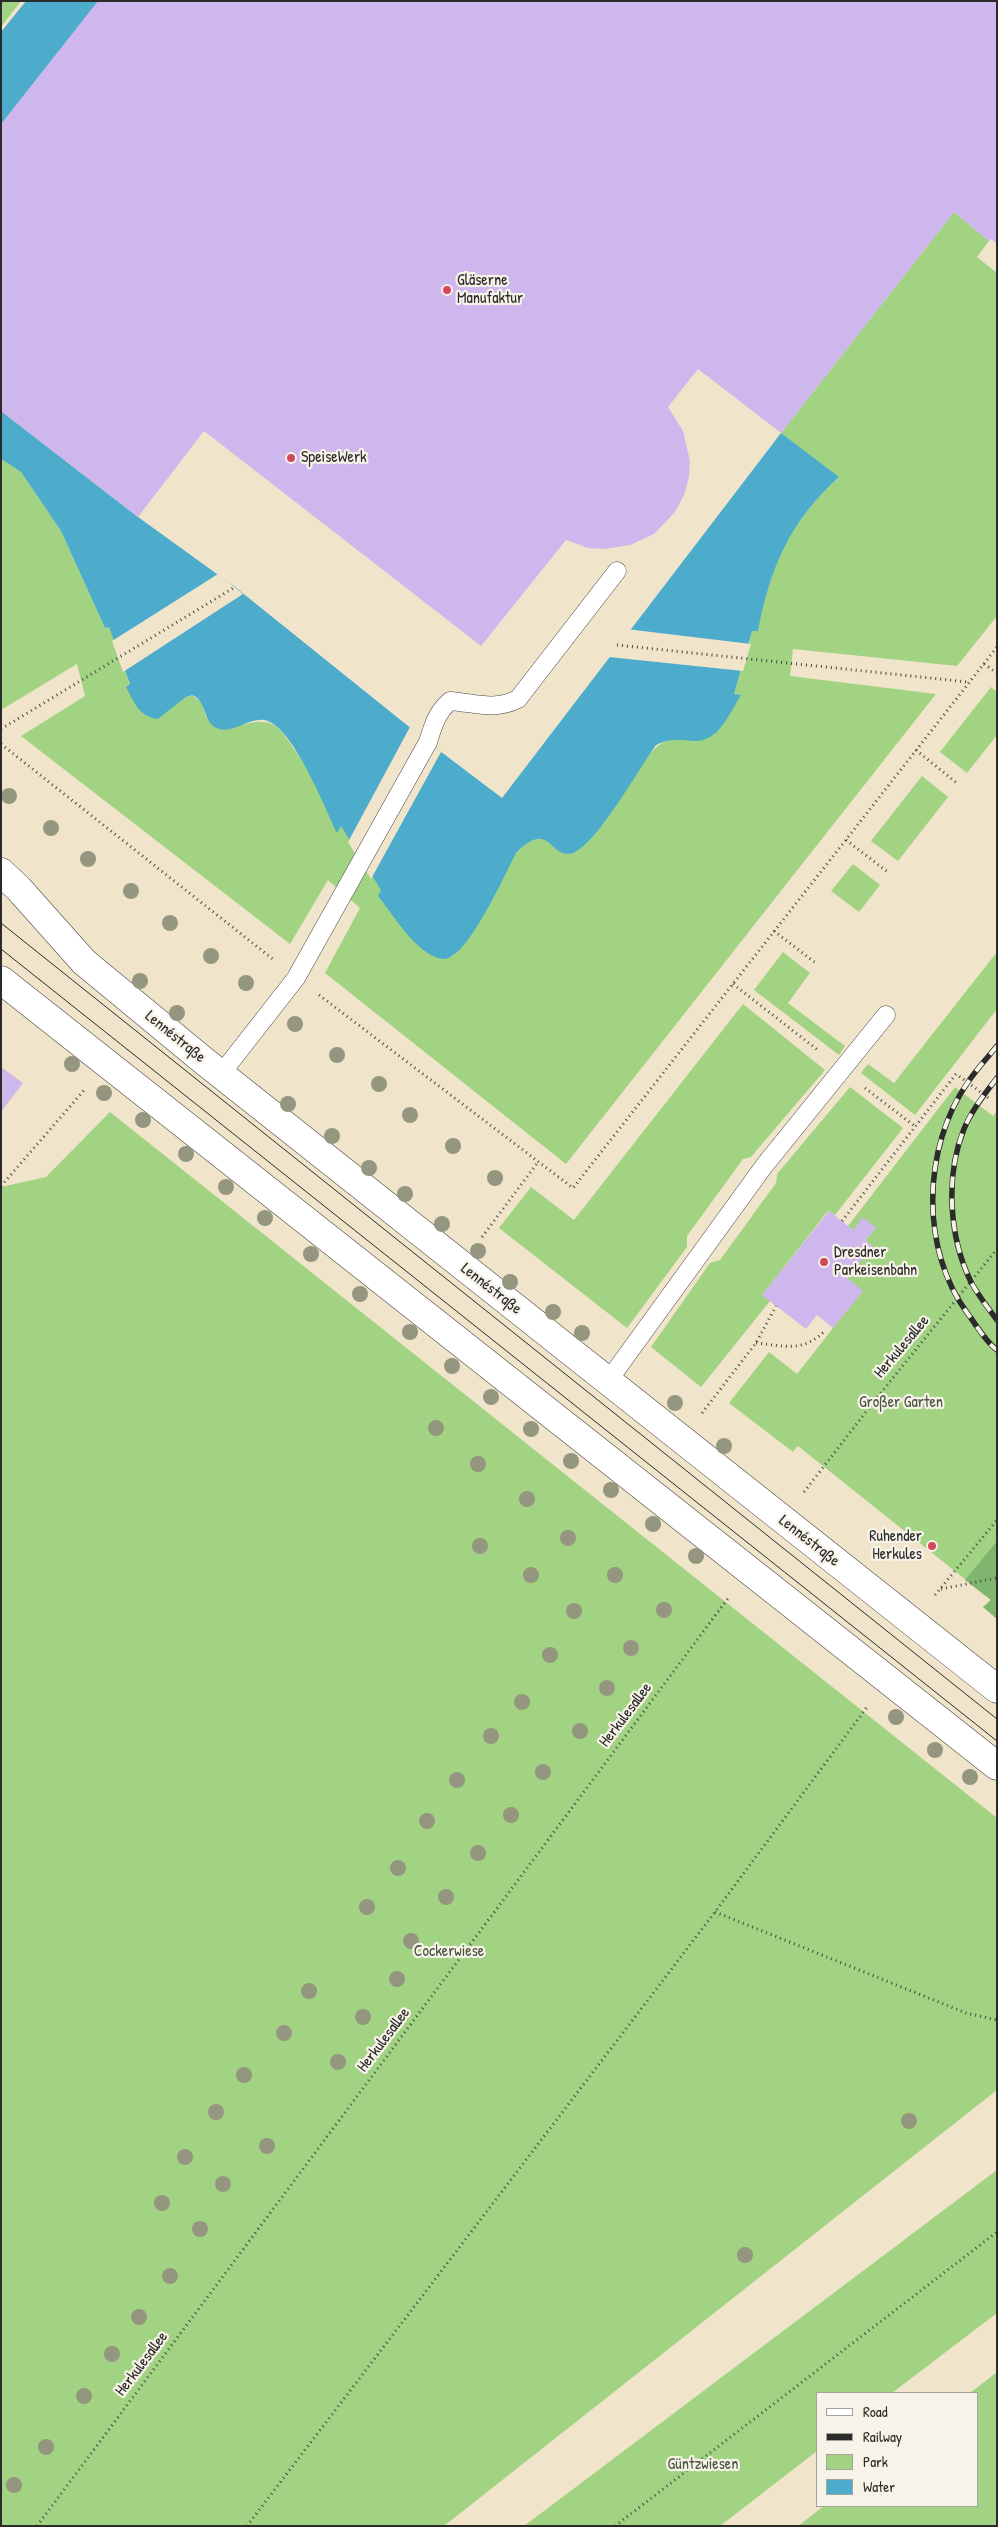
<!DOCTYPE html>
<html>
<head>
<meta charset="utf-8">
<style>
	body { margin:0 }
	#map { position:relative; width:998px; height:2527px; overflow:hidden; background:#f0e5cb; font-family:"Patrick Hand",sans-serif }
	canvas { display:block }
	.frame { position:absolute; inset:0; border:2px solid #2b2b2b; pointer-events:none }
	.legend { position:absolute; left:816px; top:2392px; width:162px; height:115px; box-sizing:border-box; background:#f7f3e8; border:1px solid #a5a39c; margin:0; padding:6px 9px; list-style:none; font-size:15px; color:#2b2b2b }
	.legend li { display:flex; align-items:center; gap:10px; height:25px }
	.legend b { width:25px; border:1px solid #a5a39c }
</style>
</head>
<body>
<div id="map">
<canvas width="998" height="2527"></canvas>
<div class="frame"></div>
<ul class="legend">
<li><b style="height:6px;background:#fff"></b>Road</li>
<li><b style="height:6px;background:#2b2b2b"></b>Railway</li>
<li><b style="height:14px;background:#a1d382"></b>Park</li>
<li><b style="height:14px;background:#4daccb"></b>Water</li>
</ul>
</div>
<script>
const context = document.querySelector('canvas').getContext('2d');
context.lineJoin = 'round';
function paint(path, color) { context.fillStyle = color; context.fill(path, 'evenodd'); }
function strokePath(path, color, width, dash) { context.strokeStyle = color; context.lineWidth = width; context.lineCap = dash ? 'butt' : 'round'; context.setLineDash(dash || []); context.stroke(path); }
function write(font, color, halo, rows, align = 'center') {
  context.font = font + ' "Patrick Hand",sans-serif'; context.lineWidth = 4.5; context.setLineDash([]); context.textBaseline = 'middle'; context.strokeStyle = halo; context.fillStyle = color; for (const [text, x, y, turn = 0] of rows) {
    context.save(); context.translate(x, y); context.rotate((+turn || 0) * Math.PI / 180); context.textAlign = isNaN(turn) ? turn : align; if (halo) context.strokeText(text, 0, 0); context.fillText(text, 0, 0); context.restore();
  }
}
const green = new Path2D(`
	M1,1H21L1,27Z
	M954,212L989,241L977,257L997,273V616L957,666L793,649L790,676L936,694L566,1164L325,973L360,908L328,880L290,944L21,736L85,696L77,664L1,710V459L21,472L61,531L105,628L109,626L130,685L127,686L158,719L186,697L192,695L202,703L206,717L229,729C275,714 275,722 301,759L434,956L444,959L453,956L516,853C524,845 530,838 541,838L646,759C662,738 669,738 695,741L740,695L734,694L752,631H757C771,567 789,522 838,478L781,433Z
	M991,687L997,692V735L967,773L940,752Z
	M922,776L948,797L898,861L871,841Z
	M853,864L880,885L859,912L831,891Z
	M783,952L810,973L788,1003L845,1046L839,1055L754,990Z
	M997,952V1009L915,1115L861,1073L868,1064L894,1083Z
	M743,1004L825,1070L751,1157L743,1159L687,1236V1247L627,1328L499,1228L531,1187L574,1220Z
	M850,1087L903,1128L835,1215L828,1211L763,1294L770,1301L701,1387L651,1347L710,1263L720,1260L776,1183L777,1174Z
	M955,1087L993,1116L997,1111V1619L983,1607L991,1600L798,1446L793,1452L729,1403L769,1352L797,1374L862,1291L847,1278L872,1246L865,1240L876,1228L853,1230L848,1226Z
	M110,1112L997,1818V2090L444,2526H1V1187L46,1177Z
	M997,2170V2313L892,2393H817V2451L720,2526H524Z
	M997,2372V2526H798L824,2506H977V2393H970Z`);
const forest = new Path2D(`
	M997,1541V1619L983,1607L991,1600L965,1580Z`);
const water = new Path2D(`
	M26,1H99L1,125V32Z
	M1,411L138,517L235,587L428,742L502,798L781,433L839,477C790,521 770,568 758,631H752L734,694L741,695C729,714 719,742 694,741C679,740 670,738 656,745C638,770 599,840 575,852C550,864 552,816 516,853C505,874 468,958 444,959C436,959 425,952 420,947C404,934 391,912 378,896L381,890L341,826L337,833C325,808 292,724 264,720C249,718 234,733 219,729C202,724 208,701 192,695L186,697L158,719C139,717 134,702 126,687L130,684L109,627L105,628L61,531L21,472L1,459Z`);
const pier = new Path2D(`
	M218,574L243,594L123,672L112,641Z
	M626,629L751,644L743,671L609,657Z
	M410,727L441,752L371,879L348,842Z`);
const building = new Path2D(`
	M98,1H997V244L991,239L989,241L954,212L781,433L698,369L668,407L683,431L690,461L689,477L684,495L675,512L654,534L630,545L604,549L588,548L566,540L481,646L204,431L138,517L1,411V124Z
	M1,1067L23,1083L1,1112Z
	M829,1211L853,1230L863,1217L876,1228L865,1240L873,1246L847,1278L863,1291L833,1328L817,1315L806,1329L762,1295Z`);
const path = new Path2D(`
	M617,645L968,682
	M984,664L997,673
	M1,729L235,587
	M1,744L274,960
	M916,750L958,784
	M846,840L889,873
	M774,931L817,964
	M733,984L819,1051
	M319,995L573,1188L997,647
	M865,1088L916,1127
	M1,1186L86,1088
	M842,1221L956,1074L990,1099
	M482,1237L538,1162
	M756,1343C786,1346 802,1353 826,1330
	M702,1413L756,1343L776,1306
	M804,1492L876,1399L997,1249
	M941,1589L997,1578
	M935,1595L997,1520
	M715,1912L966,2013L997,2020
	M37,2526L729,1597
	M247,2526L715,1912L867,1707
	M615,2526L997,2232`);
const lane = new Path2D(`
	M221,1074L296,978L428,742C433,726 437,712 450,701C475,703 494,711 518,699L617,571
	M608,1381L764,1166L886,1015`);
const secondary = new Path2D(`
	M1,872L19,889L84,962L204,1061L997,1689
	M1,980L997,1766`);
const tram = new Path2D(`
	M1,923L997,1719
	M1,949L997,1741`);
const rail = new Path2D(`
	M997,1046C987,1058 977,1069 968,1082C922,1148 920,1250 968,1314C977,1326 985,1341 997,1350
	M997,1078C985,1093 971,1111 964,1129C945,1176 949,1237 971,1282C978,1295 988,1308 997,1320`);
const trees = [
	[9,796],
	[51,828],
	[88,859],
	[131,891],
	[170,923],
	[211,956],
	[140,981],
	[246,983],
	[177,1013],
	[295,1024],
	[337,1055],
	[72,1064],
	[379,1084],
	[104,1093],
	[288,1104],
	[410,1115],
	[143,1120],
	[332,1136],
	[453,1146],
	[186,1154],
	[369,1168],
	[495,1178],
	[226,1187],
	[405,1194],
	[265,1218],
	[442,1224],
	[478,1251],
	[311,1254],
	[510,1282],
	[360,1294],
	[553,1312],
	[410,1332],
	[582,1333],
	[452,1366],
	[491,1397],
	[675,1403],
	[436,1428],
	[531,1429],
	[724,1446],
	[571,1461],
	[478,1464],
	[611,1490],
	[527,1499],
	[653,1524],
	[568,1538],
	[480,1546],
	[696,1556],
	[531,1575],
	[615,1575],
	[664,1610],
	[574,1611],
	[631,1648],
	[550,1655],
	[607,1688],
	[522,1702],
	[896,1717],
	[580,1731],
	[491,1736],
	[935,1750],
	[543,1772],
	[970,1777],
	[457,1780],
	[511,1815],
	[427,1821],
	[478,1853],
	[398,1868],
	[446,1897],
	[367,1907],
	[411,1941],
	[397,1979],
	[309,1991],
	[363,2017],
	[284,2033],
	[338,2062],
	[244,2075],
	[216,2112],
	[909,2121],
	[267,2146],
	[185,2157],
	[223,2184],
	[162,2203],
	[200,2229],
	[745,2255],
	[170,2276],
	[139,2317],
	[112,2354],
	[84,2396],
	[46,2447],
	[14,2485]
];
const markers = [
	[447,290,5,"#d1495b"],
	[291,458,5,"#d1495b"],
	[824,1262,5,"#d1495b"],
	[932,1546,5,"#d1495b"]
];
const poiNames = [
	["Gläserne",457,281],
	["Manufaktur",457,299],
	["SpeiseWerk",301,458],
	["Dresdner",834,1253],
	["Parkeisenbahn",834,1271],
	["Ruhender",922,1537,"right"],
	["Herkules",922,1555,"right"]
];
const streetNames = [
	["Lennéstraße",175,1037,39],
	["Lennéstraße",491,1289,38],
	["Herkulesallee",902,1347,-50],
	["Lennéstraße",809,1541,38],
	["Herkulesallee",626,1715,-53],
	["Herkulesallee",384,2040,-53],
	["Herkulesallee",142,2364,-53]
];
const parkNames = [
	["Großer Garten",901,1403],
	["Cockerwiese",449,1952],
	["Güntzwiesen",703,2465]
];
paint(green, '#a1d382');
paint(forest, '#80b570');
paint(water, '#4daccb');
paint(pier, '#f0e5cb');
paint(building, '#cdb7ec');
strokePath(lane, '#494743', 19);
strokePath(secondary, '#494743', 29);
strokePath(path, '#494743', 3, [1, 4]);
strokePath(lane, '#fff', 18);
strokePath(secondary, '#fff', 28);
strokePath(tram, '#2b2b2b', 1);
strokePath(rail, '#2b2b2b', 5.5);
strokePath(rail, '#f7f3e8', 4, [11]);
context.fillStyle = '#94967f';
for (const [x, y] of trees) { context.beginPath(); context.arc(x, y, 8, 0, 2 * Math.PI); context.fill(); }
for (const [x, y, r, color] of markers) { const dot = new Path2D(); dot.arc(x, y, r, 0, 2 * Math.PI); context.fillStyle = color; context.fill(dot); strokePath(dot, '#f7f3e8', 2); }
write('16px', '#2b2b2b', '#f7f3e8', poiNames, 'left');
write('16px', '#2b2b2b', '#f7f3e8', streetNames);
write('16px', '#485541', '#f7f3e8', parkNames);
</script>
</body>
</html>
